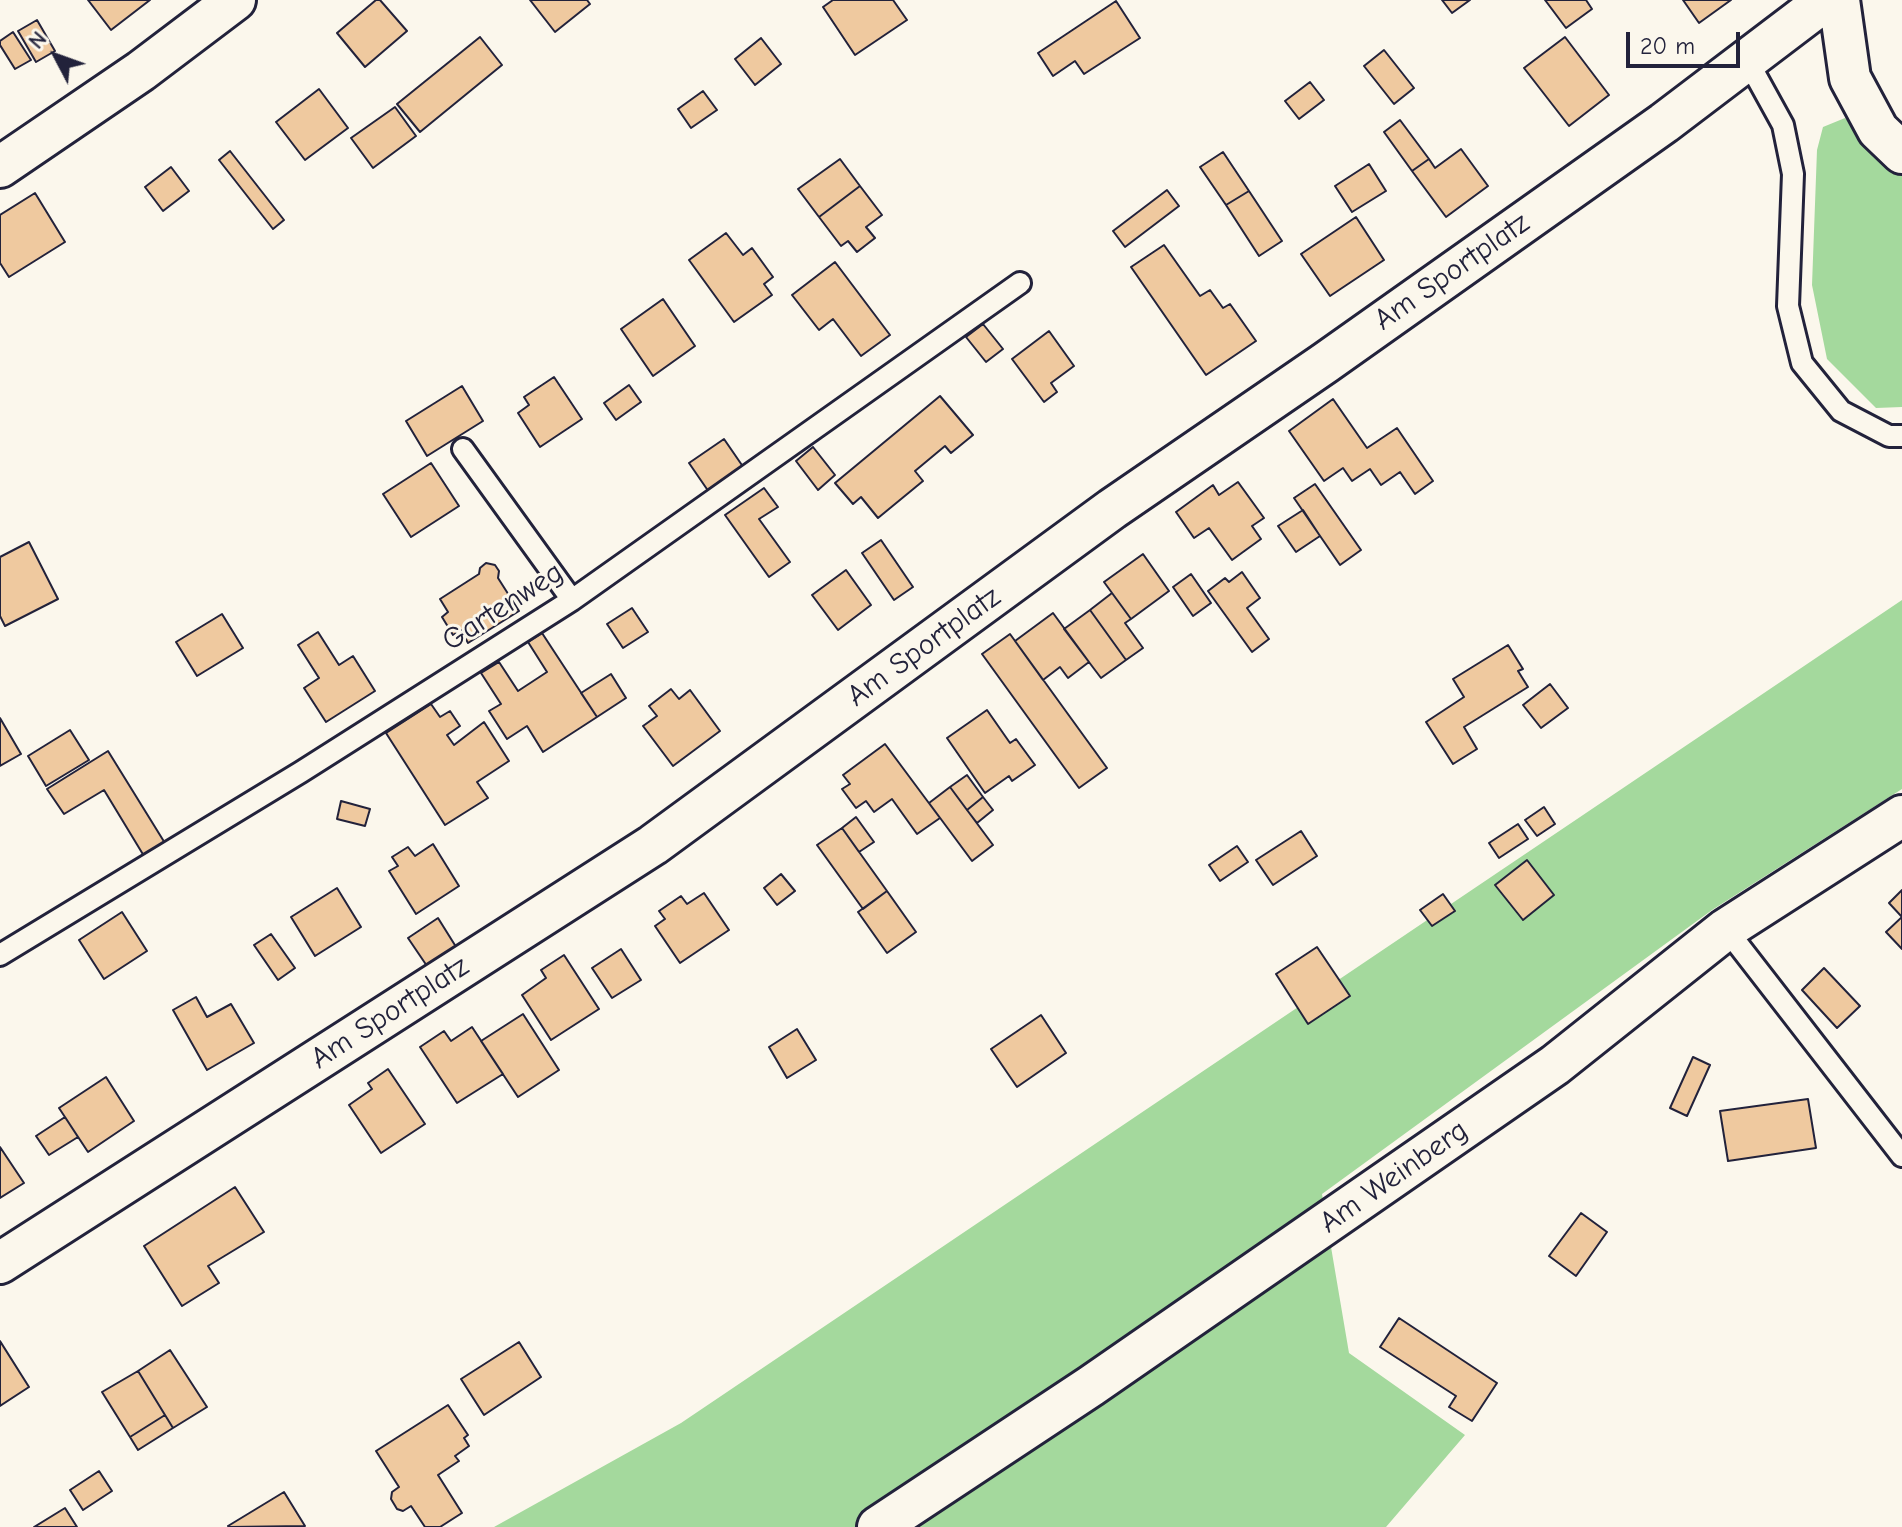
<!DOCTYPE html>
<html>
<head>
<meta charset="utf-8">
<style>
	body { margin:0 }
	#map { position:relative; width:1902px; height:1527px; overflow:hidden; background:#fbf7ec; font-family:"Comic Neue",sans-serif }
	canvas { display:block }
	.north { position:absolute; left:16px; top:16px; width:80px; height:80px; -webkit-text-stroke:6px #fbf7ec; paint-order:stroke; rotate:311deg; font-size:22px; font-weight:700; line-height:32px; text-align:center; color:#22223b }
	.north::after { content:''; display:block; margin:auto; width:28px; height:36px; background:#22223b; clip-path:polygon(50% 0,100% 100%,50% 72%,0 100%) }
	.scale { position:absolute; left:1626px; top:32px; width:114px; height:36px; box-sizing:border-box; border:4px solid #22223b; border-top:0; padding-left:10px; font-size:24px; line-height:28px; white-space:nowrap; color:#22223b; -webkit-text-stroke:6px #fbf7ec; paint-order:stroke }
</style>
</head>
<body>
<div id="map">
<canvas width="1902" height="1527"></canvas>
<div class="north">N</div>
<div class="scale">20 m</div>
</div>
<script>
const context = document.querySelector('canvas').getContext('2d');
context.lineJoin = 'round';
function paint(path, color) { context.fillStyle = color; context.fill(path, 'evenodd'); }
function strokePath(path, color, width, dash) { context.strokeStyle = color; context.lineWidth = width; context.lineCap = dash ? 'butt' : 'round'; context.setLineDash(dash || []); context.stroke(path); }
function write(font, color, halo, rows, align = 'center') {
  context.font = font + ' "Comic Neue",sans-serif'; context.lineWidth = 6; context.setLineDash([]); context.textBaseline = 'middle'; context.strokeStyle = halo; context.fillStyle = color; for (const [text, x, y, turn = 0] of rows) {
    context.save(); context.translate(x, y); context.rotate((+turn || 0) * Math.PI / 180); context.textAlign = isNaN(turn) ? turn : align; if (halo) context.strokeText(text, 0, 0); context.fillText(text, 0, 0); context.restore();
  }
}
const green = new Path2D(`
	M1845,118L1902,174V407L1876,408L1827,359L1812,285L1817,150L1823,127Z
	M1902,600V789L1712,910L1322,1194L1349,1353L1465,1435L1386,1527H494L681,1423Z`);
const building = new Path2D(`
	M88,0H150L111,30Z
	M376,0H380L407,31L365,67L337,33Z
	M530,0H587L590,4L555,32Z
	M833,0H893L907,20L855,55L823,7Z
	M1442,0H1470L1452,13Z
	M1545,0H1586L1592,9L1566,28Z
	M1683,0H1731L1699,23Z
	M1116,1L1140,38L1084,74L1075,61L1053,76L1038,53Z
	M37,20L55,51L36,62L18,31Z
	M13,32L31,60L15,69L0,45V41Z
	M480,37L502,65L420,132L397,104Z
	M1565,37L1609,95L1569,126L1524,68Z
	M761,38L781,64L755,85L735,59Z
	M1384,50L1414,88L1394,104L1364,66Z
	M1310,82L1324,100L1299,119L1285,101Z
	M319,89L348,128L305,160L276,122Z
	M703,91L717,110L691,128L678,109Z
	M395,107L416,136L373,168L351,138Z
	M1400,120L1429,159L1412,171L1384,132Z
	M1461,149L1488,186L1446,217L1412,171L1429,159L1435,168Z
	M230,151L284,220L273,229L219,160Z
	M1223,152L1249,191L1226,205L1200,167Z
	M840,159L860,186L819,217L798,189Z
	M1369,164L1386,191L1352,212L1335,186Z
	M171,167L189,191L163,211L145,187Z
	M860,186L882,215L866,227L875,238L857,252L848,241L841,246L819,217Z
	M1167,190L1179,206L1125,247L1113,231Z
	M1249,191L1282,241L1259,256L1226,205Z
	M35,193L65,242L9,277L0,263V215Z
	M1356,217L1384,260L1330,296L1301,254Z
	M726,233L743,255L752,248L773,277L764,284L772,295L734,322L689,260Z
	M1164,245L1200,296L1210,290L1223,308L1230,304L1256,341L1206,375L1131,267Z
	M835,262L890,335L861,356L833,319L819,330L792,295Z
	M663,299L695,346L653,376L621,329Z
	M983,324L1003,349L986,362L966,337Z
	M1049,331L1074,366L1051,383L1057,392L1044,402L1012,359Z
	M554,377L582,419L540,447L518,413L529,405L524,397Z
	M629,385L641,402L616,420L604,403Z
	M462,386L483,421L427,456L406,421Z
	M940,396L973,435L951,453L945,446L915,471L923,481L878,518L861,497L853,504L835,483Z
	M1333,399L1367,448L1397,428L1433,481L1415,494L1400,472L1381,485L1370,469L1352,481L1343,468L1324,481L1289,431Z
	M724,439L746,471L711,495L689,463Z
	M813,447L835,475L818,490L796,461Z
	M431,463L459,506L411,537L383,494Z
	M1238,482L1264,518L1252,526L1261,539L1232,560L1209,528L1194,538L1176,512L1213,485L1219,495Z
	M1315,484L1361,550L1340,565L1294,498Z
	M764,488L778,507L759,519L790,562L769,577L725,515Z
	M1303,510L1320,536L1296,552L1278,526Z
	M881,540L913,587L894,600L862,553Z
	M29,542L58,599L5,626L0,616V557Z
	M1143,554L1169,591L1131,619L1104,582Z
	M486,563L495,565L499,571L498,578L519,611L468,643L461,630L453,635L442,617L448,612L440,599L479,574L480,568Z
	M846,570L871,605L838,630L812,595Z
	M1242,572L1260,598L1247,608L1269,639L1252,652L1208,591L1225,578L1229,582Z
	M1191,574L1211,603L1193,616L1173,587Z
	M1112,593L1131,619L1125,623L1143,648L1126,660L1090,610Z
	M632,608L648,632L623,648L607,624Z
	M1090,610L1126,660L1101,678L1064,629Z
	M1053,613L1089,662L1068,678L1060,667L1043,680L1015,641Z
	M222,614L243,648L197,676L176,642Z
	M318,632L339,665L353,656L375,691L326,722L304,688L319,678L298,645Z
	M542,633L597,717L543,752L527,726L507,739L489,711L501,704L481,673L499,662L518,691L547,672L528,642Z
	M1010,634L1107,768L1079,788L982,654Z
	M1508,645L1523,669L1518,671L1528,687L1464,727L1477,749L1453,764L1426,722L1464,697L1453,679Z
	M611,674L626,698L597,717L581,693Z
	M1550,684L1568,708L1541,728L1523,705Z
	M671,689L679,699L690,690L720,731L673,766L643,726L657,716L649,706Z
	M431,704L440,717L450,711L460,726L447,735L454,745L484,722L509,761L477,782L488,798L445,825L386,733Z
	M987,710L1010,743L1016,739L1035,765L1012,781L1009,776L985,793L947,738Z
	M0,718L21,754L0,766Z
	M70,730L89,760L46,786L28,756Z
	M885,744L940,818L917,834L892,799L874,812L866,801L856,808L842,789L850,784L843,775Z
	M108,751L168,848L147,861L104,790L64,814L47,789Z
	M967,775L983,797L967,810L950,787Z
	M950,787L993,845L972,861L929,803Z
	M983,797L993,810L977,823L967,810Z
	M341,801L370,809L365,826L337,819Z
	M1544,807L1555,824L1537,836L1525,820Z
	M856,817L874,842L859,852L842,828Z
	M1518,824L1528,839L1499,858L1489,843Z
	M842,828L887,891L863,909L817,845Z
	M1301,831L1317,856L1273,885L1256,860Z
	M433,844L459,886L416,914L389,871L398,866L392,857L408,847L415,856Z
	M1237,846L1248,862L1220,881L1209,865Z
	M1527,860L1554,895L1523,920L1495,885Z
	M781,874L795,891L777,905L764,888Z
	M337,888L361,927L315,956L291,917Z
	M1902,890V949L1886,932L1902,917L1889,903Z
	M887,891L916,932L887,953L858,912Z
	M704,893L729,930L680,963L655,926L665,919L659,911L681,896L687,904Z
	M1443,894L1455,911L1432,926L1420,910Z
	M122,912L147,951L104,979L79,940Z
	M438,918L458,950L429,969L408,938Z
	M271,934L295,968L278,980L254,945Z
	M1317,947L1350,996L1308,1024L1276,974Z
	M621,949L641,980L612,998L592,968Z
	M564,955L599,1009L551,1040L522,995L546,978L541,970Z
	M1824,968L1860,1006L1837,1028L1802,990Z
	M196,997L207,1017L231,1004L254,1043L207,1070L173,1010Z
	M523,1014L559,1070L518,1097L481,1041Z
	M1041,1015L1066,1053L1017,1087L991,1049Z
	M472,1027L503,1074L457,1103L420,1047L444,1031L451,1041Z
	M797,1029L816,1060L787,1078L769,1047Z
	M1693,1057L1710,1065L1687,1116L1670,1108Z
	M388,1069L425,1124L381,1153L349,1105L372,1089L368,1083Z
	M106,1077L134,1121L88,1152L59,1108Z
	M1808,1099L1816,1148L1728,1161L1720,1111Z
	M65,1117L78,1137L49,1155L36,1136Z
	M0,1147L24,1183L0,1198Z
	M235,1187L264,1232L208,1266L219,1283L182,1306L144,1246Z
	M1581,1213L1607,1232L1576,1276L1549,1256Z
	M1399,1318L1497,1383L1472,1421L1449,1407L1456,1396L1380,1347Z
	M0,1341L29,1387L0,1406Z
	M519,1342L541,1377L484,1415L461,1379Z
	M170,1350L207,1407L173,1428L138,1371Z
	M138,1371L165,1415L130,1437L102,1392Z
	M448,1405L468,1435L464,1438L469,1446L455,1456L459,1461L438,1475L462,1513L440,1527H425L411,1506L403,1511L397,1509L391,1499L392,1492L399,1487L376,1451Z
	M165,1415L173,1428L138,1450L130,1437Z
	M99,1471L112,1491L83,1510L70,1490Z
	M284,1492L305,1526L229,1527L228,1526Z
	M65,1508L77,1527H34Z`);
const service = new Path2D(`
	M1750,57L1756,76L1783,125L1793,174L1788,306L1802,363L1841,411L1889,436H1902
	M463,449L572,600
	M1726,929L1902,1156
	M0,955L301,772L572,600L1020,283`);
const minor = new Path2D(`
	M1839,0L1850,78L1878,130L1902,153
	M0,167L141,71L235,0
	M0,1263L653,845L1112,509L1325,363L1664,123L1826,0
	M878,1527L1091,1386L1555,1065L1726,929L1902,816`);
const streetNames = [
	["Am Sportplatz",1452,272,-35],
	["Gartenweg",503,607,-33],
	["Am Sportplatz",924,647,-36],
	["Am Sportplatz",390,1013,-33],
	["Am Weinberg",1394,1177,-35]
];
paint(green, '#a4d99d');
paint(building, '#efc99f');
strokePath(building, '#22223b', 2);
strokePath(service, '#22223b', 26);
strokePath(minor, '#22223b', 46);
strokePath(service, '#fbf7ec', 20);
strokePath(minor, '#fbf7ec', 40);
write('30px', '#22223b', '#fbf7ec', streetNames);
</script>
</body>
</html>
